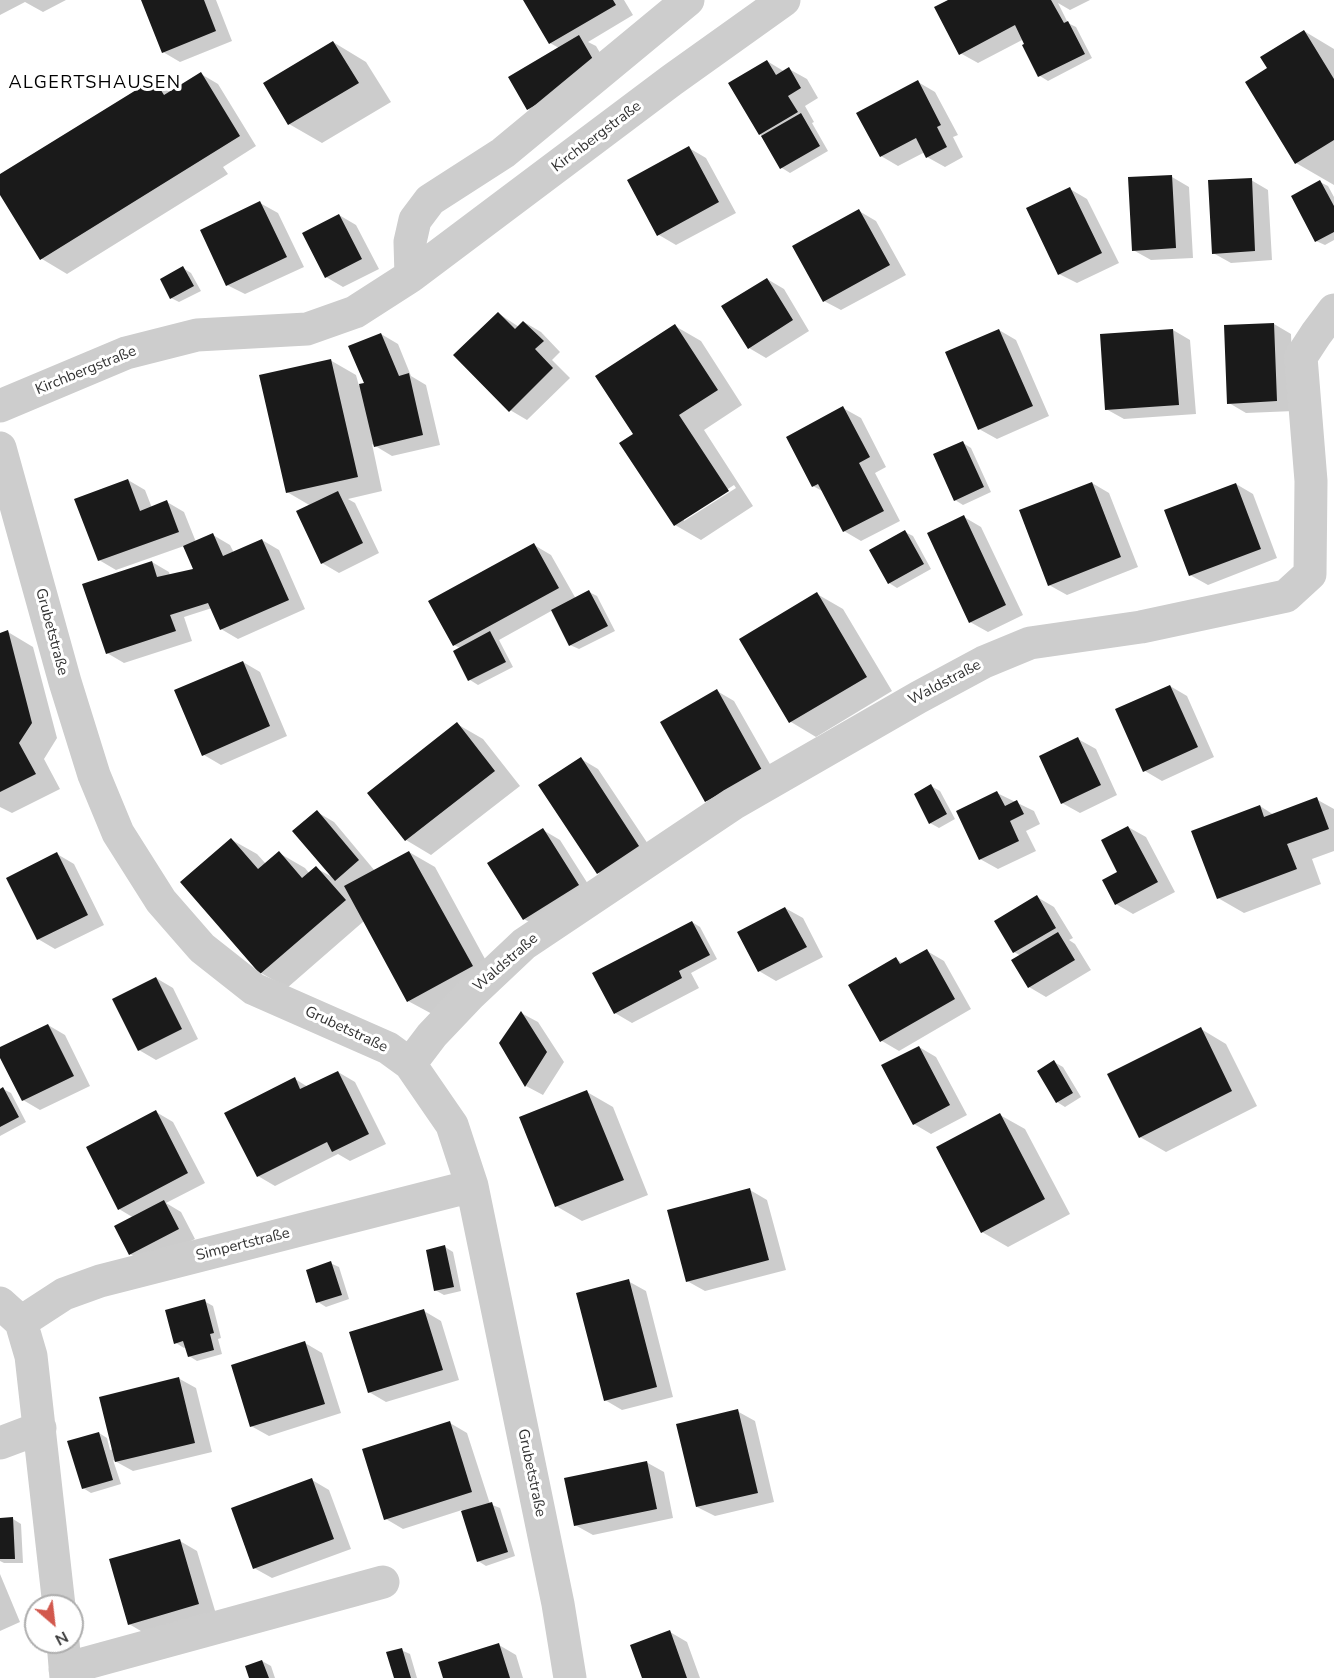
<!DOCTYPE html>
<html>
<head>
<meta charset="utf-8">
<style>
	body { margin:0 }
	#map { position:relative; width:1334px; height:1678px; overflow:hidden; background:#fff; font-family:"Nunito Sans",sans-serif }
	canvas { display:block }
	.north { position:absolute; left:24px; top:1594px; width:60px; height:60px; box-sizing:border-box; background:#fff; border:2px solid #adadad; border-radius:50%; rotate:152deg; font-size:16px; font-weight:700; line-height:24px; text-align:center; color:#333 }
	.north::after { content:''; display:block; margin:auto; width:21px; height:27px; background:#d2584d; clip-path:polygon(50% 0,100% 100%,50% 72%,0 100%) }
</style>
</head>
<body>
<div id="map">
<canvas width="1334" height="1678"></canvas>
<div class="north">N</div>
</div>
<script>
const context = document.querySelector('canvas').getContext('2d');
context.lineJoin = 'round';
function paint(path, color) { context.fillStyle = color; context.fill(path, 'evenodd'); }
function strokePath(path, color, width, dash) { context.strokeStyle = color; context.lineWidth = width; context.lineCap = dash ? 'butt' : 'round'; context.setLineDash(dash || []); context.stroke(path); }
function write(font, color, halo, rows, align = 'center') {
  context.font = font + ' "Nunito Sans",sans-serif'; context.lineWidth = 6; context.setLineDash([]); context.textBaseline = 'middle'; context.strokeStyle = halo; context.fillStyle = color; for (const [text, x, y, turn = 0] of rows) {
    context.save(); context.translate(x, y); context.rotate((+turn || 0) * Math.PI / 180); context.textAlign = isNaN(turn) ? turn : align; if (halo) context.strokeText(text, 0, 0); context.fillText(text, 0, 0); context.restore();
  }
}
const shadow = new Path2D(`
	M0,0H66L43,12L25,2L0,15Z
	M143,0H216L232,41L180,62L163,52Z
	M525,0H624L633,15L588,42L596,46L615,78L546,119L528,109L559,48L550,43Z
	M951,0H1090L1070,10L1058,3L1068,23L1076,27L1092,58L1048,81L1040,76L1024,46L1026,45L1024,39L978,63L960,53Z
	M1304,31L1334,49V185L1296,163L1269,68Z
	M333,42L366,62L391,102L322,143L289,124Z
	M767,61L785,72L789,69L807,79L818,98L805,106L814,122L812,123L828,151L790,173L782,168L760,134Z
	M201,74L218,84L256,146L223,167L228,174L67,274L42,259L0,192V176L154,80L173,91Z
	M918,82L935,92L958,135L953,137L963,157L945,167L927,157L925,152L898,166L881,156Z
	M689,148L706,158L736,213L676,245L659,235Z
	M1172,177L1189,187L1193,258L1151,260L1133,250L1130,179Z
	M1251,180L1268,190L1272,260L1231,263L1213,253Z
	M1320,182L1328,186L1334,197V240L1325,245L1316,241Z
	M1070,189L1087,199L1119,263L1077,283L1059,274Z
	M260,203L278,213L304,267L245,294L227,285Z
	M859,211L876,221L906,275L841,310L824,301Z
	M339,215L356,225L379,269L343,287L326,277Z
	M183,268L191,273L201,291L179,302L171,298Z
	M767,279L784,289L809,331L766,358L749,348Z
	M498,313L519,327L524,322L541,332L560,352L552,360L570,378L527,420L510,410Z
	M1274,324L1291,334L1294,411L1246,413L1229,403Z
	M675,326L701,341L742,405L704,430L753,506L701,540L675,525L635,435ZM734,485L736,488L684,521V518Z
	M999,330L1016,340L1049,416L997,439L979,429Z
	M1173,330L1190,340L1196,414L1124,419L1106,409L1101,335Z
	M381,334L398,344L411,376L426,385L440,445L392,456L372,444L382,491L348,499L355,503L379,553L339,573L322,563L311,506L287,492L330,360L356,375L359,386L366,385Z
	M843,408L861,418L886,467L875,473L900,521L861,541L844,531L824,492L813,486Z
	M963,443L971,448L991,492L963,505L955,500Z
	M128,480L145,490L152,508L167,502L184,512L196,542L213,535L230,545L234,553L262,540L279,550L305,609L238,639L221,629L212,608L184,617L192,641L124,663L107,653L152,562L169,572L170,576L195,570L184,546L116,570L99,560Z
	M1092,483L1109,493L1138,567L1067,595L1049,585Z
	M1236,484L1253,494L1277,558L1208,585L1190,575Z
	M964,517L981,527L1023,615L988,632L970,622Z
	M905,532L913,536L931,569L897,588L889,583Z
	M534,545L551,555L576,599L589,592L597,596L615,631L579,649L570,645L553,610L499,640L513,667L478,685L470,680L460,648L454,645Z
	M817,594L843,609L892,691L816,737L791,722Z
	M8,632L33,647L57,738L44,759L60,789L12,813L0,807V634Z
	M243,662L260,672L287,736L221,765L204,755Z
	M1170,686L1187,696L1214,757L1162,781L1145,771Z
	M717,691L734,701L779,780L724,811L707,801Z
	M457,724L483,739L520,786L431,855L406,840Z
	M1078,739L1096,749L1117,795L1080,813L1062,803Z
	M581,759L598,769L656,856L615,883L598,873Z
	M931,786L940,791L955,819L939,828L930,823Z
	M997,793L1034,811L1040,824L1026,831L1036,851L998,869L980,859L958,812Z
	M1316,799L1334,809V851L1312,859L1321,884L1244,913L1218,898L1260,806L1274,815Z
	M317,812L334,822L375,871L409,852L435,867L497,981L434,1015L408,1001L364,921L287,988L261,973L182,882L232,840L257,854L266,864L279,853L305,868L309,873L316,868L334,878Z
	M1128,827L1146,837L1175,892L1133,914L1116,904L1119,872Z
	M543,830L560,840L595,895L541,929L524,919Z
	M57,854L74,864L104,925L55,949L38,939Z
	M1037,897L1054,907L1073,938L1069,940L1075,944L1091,970L1046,997L1029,987L1021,956L1014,952Z
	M785,908L803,918L823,957L776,981L759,971Z
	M692,922L700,927L717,959L691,973L699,988L632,1023L615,1013Z
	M927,951L944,961L971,1009L899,1051L882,1041L850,986L896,959L904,964Z
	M156,978L173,988L198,1039L156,1060L139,1050Z
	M521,1013L538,1022L564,1062L543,1095L526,1086L501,1044Z
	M48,1025L65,1035L90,1086L40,1110L23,1100L0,1054V1049Z
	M1201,1029L1226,1044L1257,1106L1166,1152L1140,1137Z
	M919,1047L936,1057L967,1115L931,1134L914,1124Z
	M1054,1062L1063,1067L1081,1097L1065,1107L1057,1102Z
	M338,1072L355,1082L386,1144L350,1161L338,1154L275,1186L258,1176L295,1079L308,1087Z
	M3,1089L11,1093L26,1122L0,1136V1090Z
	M587,1092L613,1107L648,1195L582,1221L556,1206Z
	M156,1112L173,1122L205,1183L166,1203L181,1212L195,1239L147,1264L130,1254L134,1218L119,1209Z
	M1000,1115L1025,1129L1070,1214L1008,1247L982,1232Z
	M750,1190L767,1200L786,1270L705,1291L687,1281Z
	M445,1247L453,1252L461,1291L444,1295L435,1290Z
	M330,1263L339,1267L349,1299L326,1307L318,1302Z
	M628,1281L646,1291L673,1397L622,1410L605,1400Z
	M204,1301L213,1306L221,1338L218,1339L222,1354L197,1361L189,1356L186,1347L184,1348L176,1343Z
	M424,1311L441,1321L459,1380L386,1402L369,1392Z
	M305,1343L322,1353L341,1413L269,1436L251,1426Z
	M178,1378L196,1388L212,1452L133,1471L113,1460L121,1484L91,1493L83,1488L99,1433L107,1438L110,1450L113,1449Z
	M737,1411L755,1421L774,1502L715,1516L697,1507Z
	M450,1423L467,1433L490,1504L500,1508L515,1556L486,1566L478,1561L462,1510L403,1529L386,1519Z
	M646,1462L664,1472L673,1518L593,1535L575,1525Z
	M312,1480L329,1490L351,1549L272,1578L254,1568Z
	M0,1519H13L21,1524L23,1563H4L0,1561Z
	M180,1541L197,1551L216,1614L146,1634L129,1624Z
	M0,1574L20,1622L0,1631Z
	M670,1632L687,1642L700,1678H644Z
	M499,1645L516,1655L523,1678H444Z
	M401,1650L410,1654L417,1678H395Z
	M262,1661L271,1666L275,1678H251Z`);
const building = new Path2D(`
	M141,0H204L216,31L162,53Z
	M523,0H613L616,5L549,44Z
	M948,0H1051L1064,23L1068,21L1085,54L1038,77L1022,45L1024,44L1015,25L959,55L934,7Z
	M1304,30L1334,79V140L1295,164L1245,82L1267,68L1260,57Z
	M579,35L598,68L527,110L508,77Z
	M333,41L359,83L288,125L263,83Z
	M767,60L776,75L789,67L801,88L788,96L798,112L759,135L728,83Z
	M201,72L240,136L40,260L0,195V174L154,79L164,95Z
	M918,80L941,125L937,127L947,147L926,158L916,138L880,157L856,113Z
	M801,113L820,146L780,169L761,136Z
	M689,146L719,202L657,236L627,180Z
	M1172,175L1176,248L1132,251L1128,177Z
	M1252,178L1255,251L1212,254L1208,180Z
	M1320,180L1334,206V232L1315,242L1291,196Z
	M1070,187L1102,253L1058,275L1026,208Z
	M260,201L287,257L226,286L200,230Z
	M859,209L890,265L823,302L792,246Z
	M339,214L362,259L325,278L302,233Z
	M183,266L194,286L170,299L160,279Z
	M767,278L793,320L748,349L721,306Z
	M498,312L515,329L523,321L544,341L535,349L553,368L509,412L453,355Z
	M1274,323L1277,401L1227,404L1224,325Z
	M675,324L718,390L679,415L729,491L674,526L619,443L633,434L595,376Z
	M999,329L1033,406L978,430L945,352Z
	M1173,329L1179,405L1105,410L1100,334Z
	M381,333L399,376L409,373L423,435L374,447L359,384L364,383L348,346Z
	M331,359L358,477L286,493L259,375Z
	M843,406L870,457L859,463L884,511L843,532L818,484L812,487L786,437Z
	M963,441L984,487L954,501L933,454Z
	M128,479L140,511L167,500L179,532L98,561L74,499Z
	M1092,482L1121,557L1048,586L1019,510Z
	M1236,483L1261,549L1189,576L1164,510Z
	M338,491L363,543L321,564L296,511Z
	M964,515L1006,605L969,623L927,533Z
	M905,530L924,564L888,584L869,550Z
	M213,533L223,556L262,539L289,600L220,630L208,603L170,615L176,631L106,654L82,584L152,561L157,577L193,569L183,546Z
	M534,543L559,588L453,646L428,601Z
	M589,590L608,626L569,646L551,610Z
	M817,592L867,677L789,723L739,639Z
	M8,630L32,723L19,743L36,774L0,792V633Z
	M490,631L506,662L468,681L453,651Z
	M243,661L270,726L202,756L174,690Z
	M1170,685L1198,747L1143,772L1115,709Z
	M717,689L762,770L705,802L660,722Z
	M457,722L495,771L405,841L367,793Z
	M1078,737L1101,785L1061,804L1039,756Z
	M581,757L639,846L597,874L538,785Z
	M931,784L947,814L929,824L914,794Z
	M997,791L1005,806L1017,800L1024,814L1010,821L1019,841L979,860L956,811Z
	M1317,797L1329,829L1287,844L1297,869L1217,899L1191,831L1260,805L1264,817Z
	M317,810L359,860L335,881L292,831Z
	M1128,826L1158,882L1115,905L1102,880L1117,872L1101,840Z
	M543,828L579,885L523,920L487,863Z
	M231,838L258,869L279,851L302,878L316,866L346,900L260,974L180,882Z
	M409,851L473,966L407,1002L344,886Z
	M57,852L88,915L37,940L6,878Z
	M1037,895L1056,928L1013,953L994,921Z
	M785,907L807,947L758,972L737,932Z
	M692,921L710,955L679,971L682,978L614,1014L592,973Z
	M1058,932L1075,960L1028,988L1011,960Z
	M927,949L955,999L880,1042L848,985L896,957L900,964Z
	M156,977L182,1029L138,1051L112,999Z
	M521,1011L547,1052L525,1087L499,1043Z
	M48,1024L74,1076L22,1101L0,1058V1047Z
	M1201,1027L1232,1091L1139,1138L1107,1074Z
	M919,1046L950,1105L913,1125L881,1065Z
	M1054,1060L1073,1093L1056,1103L1037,1071Z
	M338,1071L369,1134L332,1152L327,1142L257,1177L224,1113L295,1077L300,1089Z
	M3,1087L19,1117L0,1127V1089Z
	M587,1090L624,1180L555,1207L519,1117Z
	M156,1110L188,1173L118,1210L86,1147Z
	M1000,1113L1045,1199L981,1233L936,1147Z
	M750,1188L769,1260L686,1282L667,1210Z
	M164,1200L179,1229L129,1255L114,1226Z
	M445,1245L454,1287L434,1291L426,1250Z
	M331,1261L342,1295L316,1303L306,1270Z
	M629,1279L657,1387L604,1401L576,1293Z
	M205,1299L214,1333L210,1334L214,1350L188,1357L183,1341L174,1344L165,1310Z
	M424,1309L443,1370L368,1393L349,1332Z
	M305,1341L325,1404L250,1427L231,1365Z
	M179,1377L195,1443L115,1462L99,1397Z
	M738,1409L758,1493L696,1507L676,1424Z
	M450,1421L472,1492L384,1520L362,1449Z
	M99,1432L113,1480L82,1489L67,1441Z
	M647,1461L657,1509L574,1526L564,1478Z
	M312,1478L334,1539L253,1569L231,1508Z
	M492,1502L508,1552L477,1562L461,1511Z
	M13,1517L15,1559H0V1518Z
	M180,1539L199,1604L128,1625L109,1559Z
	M670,1630L687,1678H642L630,1645Z
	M499,1643L510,1678H443L438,1662Z
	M402,1648L411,1678H394L386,1652Z
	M262,1660L269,1678H249L245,1666Z`);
const minor = new Path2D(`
	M411,276L410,242L415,220L430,200L503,153L688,0
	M0,406L126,353L197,335L307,329L355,312L411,276L672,80L784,0
	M0,448L65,682L94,775L118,833L161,901L202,948L254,989L388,1048L410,1064L452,1125L472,1186L558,1604L570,1678
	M410,1064L432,1035L471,994L524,944L733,804L919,697L984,662L1030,643L1141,627L1286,596L1310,574L1311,481L1301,357L1316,334L1334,310
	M0,1303L21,1322
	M0,1443L40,1428
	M59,1606L31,1356L21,1322L64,1294L100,1281L472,1186
	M63,1642L66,1678
	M65,1669L383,1582`);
const streetNames = [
	["Kirchbergstraße",597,137,-37],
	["Kirchbergstraße",86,371,-22],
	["Grubetstraße",51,632,75],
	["Waldstraße",945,683,-28],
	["Waldstraße",506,963,-41],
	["Grubetstraße",346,1030,25],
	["Simpertstraße",243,1245,-14],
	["Grubetstraße",531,1473,78]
];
const quarterNames = [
	["ALGERTSHAUSEN",95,84]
];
paint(shadow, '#0003');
paint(building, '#1a1a1a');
strokePath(minor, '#cdcdcd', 33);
write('15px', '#333', '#fff', streetNames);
context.letterSpacing = '1.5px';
write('18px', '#000', '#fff', quarterNames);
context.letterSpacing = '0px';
</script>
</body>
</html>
